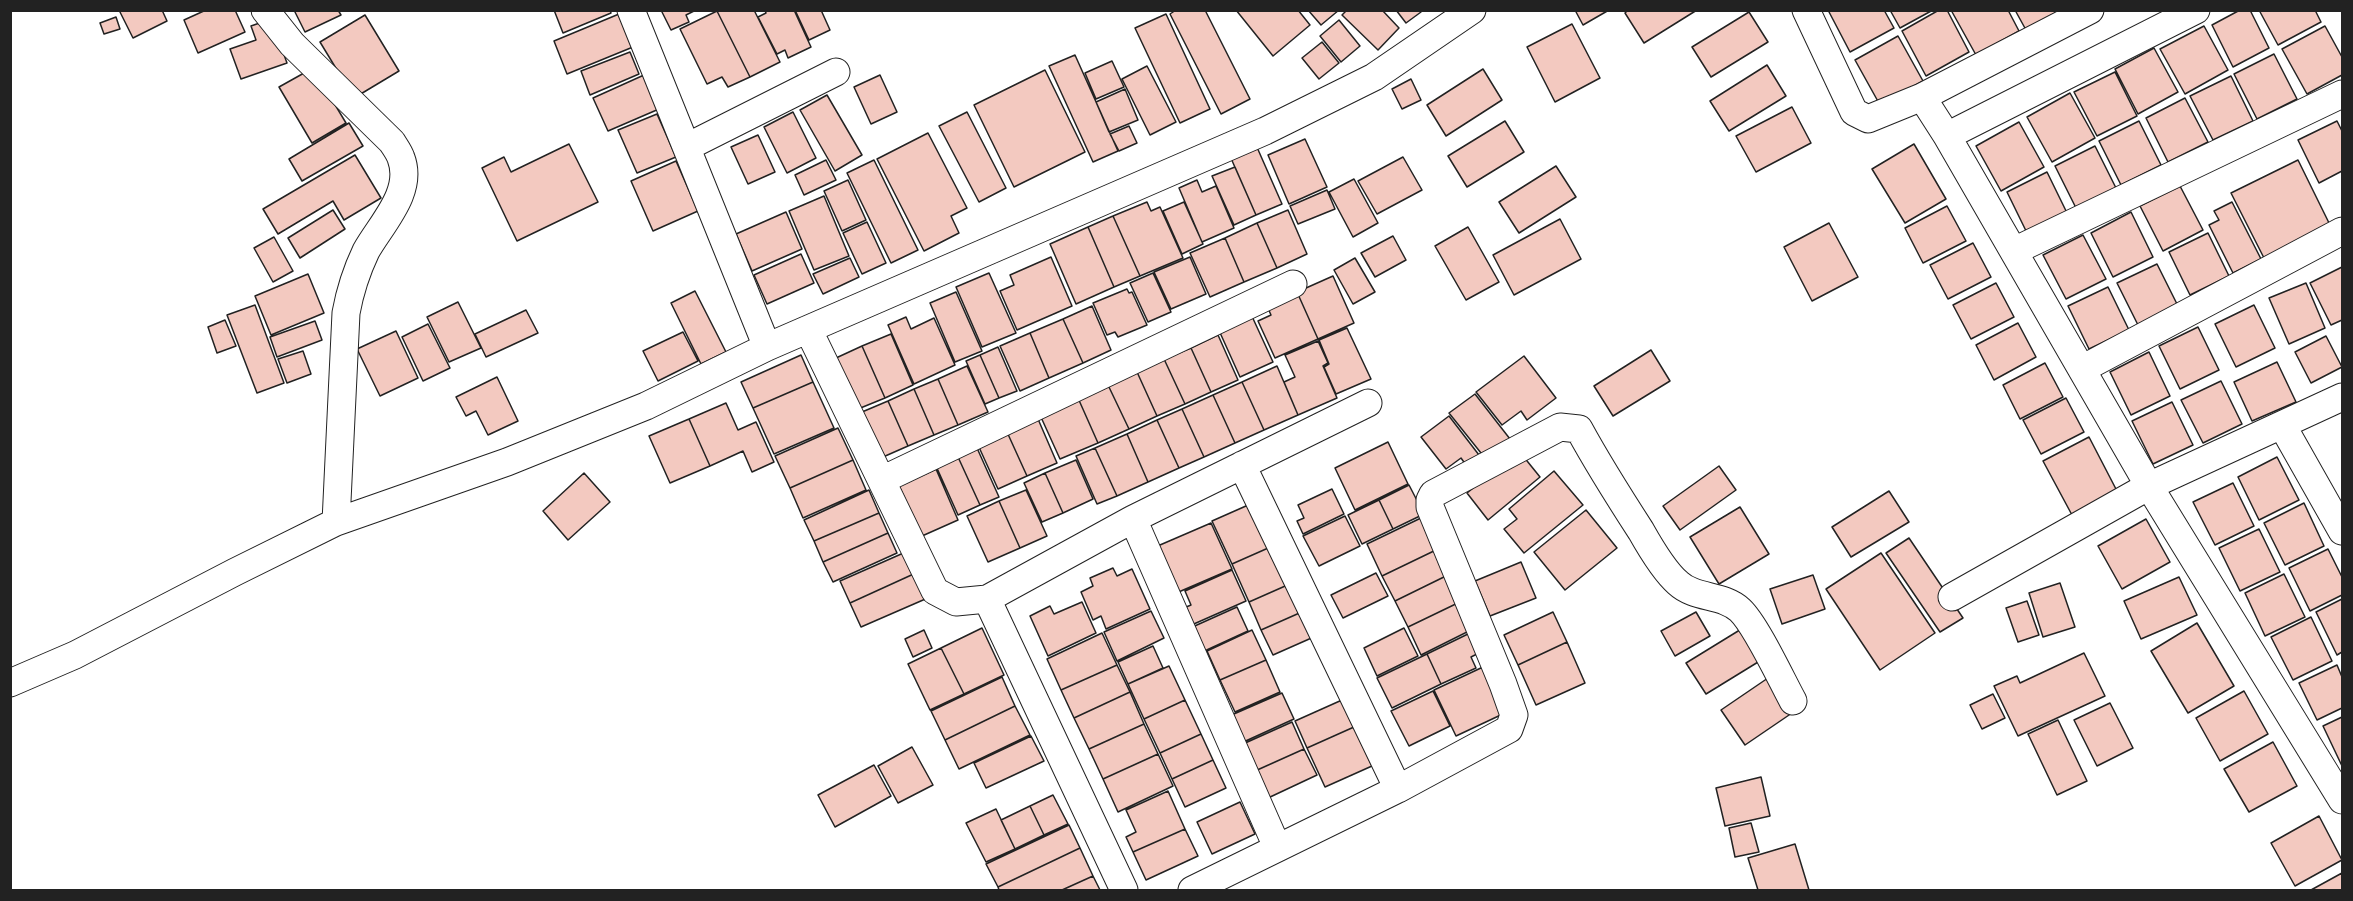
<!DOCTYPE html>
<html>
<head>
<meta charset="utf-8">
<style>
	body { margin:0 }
	#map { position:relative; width:2353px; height:901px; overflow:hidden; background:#fff; font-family:"Crimson Pro",serif }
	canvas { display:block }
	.frame { position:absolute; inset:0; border:12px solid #222; pointer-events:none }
</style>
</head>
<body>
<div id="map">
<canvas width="2353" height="901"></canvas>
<div class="frame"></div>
</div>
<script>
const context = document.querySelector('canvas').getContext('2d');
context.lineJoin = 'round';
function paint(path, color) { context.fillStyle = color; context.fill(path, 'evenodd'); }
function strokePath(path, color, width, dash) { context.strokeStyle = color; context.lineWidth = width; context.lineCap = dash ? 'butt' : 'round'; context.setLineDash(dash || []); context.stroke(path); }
const building = new Path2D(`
	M123,10H162L167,21L133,38L120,12Z
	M206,10H235L245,32L198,53L184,20Z
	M294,10H338L341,15L305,32Z
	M554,10H610L611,13L563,33Z
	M661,10H696L686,15L689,22L671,30Z
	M754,10L780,62L750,77L717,11Z
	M765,10H794L811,47L788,58L785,50L777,54L758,17L766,13Z
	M795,10H821L830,30L809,40Z
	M1176,10H1205L1250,99L1221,114L1170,14Z
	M1236,10H1298L1310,25L1273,56Z
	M1308,10H1339L1321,25Z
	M1347,10H1382L1399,28L1378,50L1342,15Z
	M1396,10H1420L1421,12L1406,23Z
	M1575,10H1609L1583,25Z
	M1628,10H1697L1644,43L1625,13Z
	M1828,10H1884L1894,28L1850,52Z
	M1890,10H1933L1900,28Z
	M1939,10H1947L1969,52L1926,76L1902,31Z
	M1951,10H2008L2019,31L1976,55Z
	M2015,10H2061L2026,30Z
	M2240,10H2250L2269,48L2233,67L2212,25Z
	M2259,10H2315L2321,22L2278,45Z
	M717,11L750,77L728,87L722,77L707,84L680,29Z
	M1749,12L1768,42L1711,77L1692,47Z
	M619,14L633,47L567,74L554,41Z
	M1166,14L1210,109L1180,123L1135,28Z
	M365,15L399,71L354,98L320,42Z
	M116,17L120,29L104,34L100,23Z
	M271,19L287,63L241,79L230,49L256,40L251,26Z
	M1339,20L1360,46L1341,62L1320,36Z
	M1572,24L1600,78L1555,102L1527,47Z
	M2204,26L2228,70L2185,94L2160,49Z
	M2325,26L2342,57V75L2307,94L2282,49Z
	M1898,36L1923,81L1880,105L1855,60Z
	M1322,42L1339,63L1319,79L1302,58Z
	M2154,48L2178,92L2138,114L2115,69Z
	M630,52L639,74L590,95L581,71Z
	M2274,54L2297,99L2257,119L2234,74Z
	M1075,55L1118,151L1093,162L1049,66Z
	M1112,61L1124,87L1096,99L1085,73Z
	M1767,65L1786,96L1729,131L1710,101Z
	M1147,66L1176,122L1150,135L1122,79Z
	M313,68L346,123L312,143L279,87Z
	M1483,69L1502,100L1446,136L1427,105Z
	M1045,70L1085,152L1014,187L974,105Z
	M2115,72L2137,116L2097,136L2074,92Z
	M644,75L659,109L608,131L593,98Z
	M880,75L897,112L871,124L854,87Z
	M2231,76L2253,121L2213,140L2190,96Z
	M1411,79L1421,100L1402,109L1392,89Z
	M1125,89L1138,120L1109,132L1096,102Z
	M2070,93L2095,138L2052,162L2027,117Z
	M827,95L862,155L835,171L800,110Z
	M2185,98L2208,142L2168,162L2146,118Z
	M1792,107L1811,143L1756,172L1736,136Z
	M793,112L816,158L787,173L764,127Z
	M967,112L1006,188L979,202L939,126Z
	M657,114L676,157L637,173L618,130Z
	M1505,121L1524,152L1467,187L1448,156Z
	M2139,121L2161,165L2121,185L2099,141Z
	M2337,121L2342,131V171L2319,183L2298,140Z
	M2019,122L2044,167L2001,191L1976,146Z
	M349,123L363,146L302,181L289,159Z
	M1129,126L1137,143L1119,151L1110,134Z
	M928,133L967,208L951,216L959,233L924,251L877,159Z
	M758,135L775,172L748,184L731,147Z
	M1305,139L1327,187L1289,204L1268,155Z
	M569,144L598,202L517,241L482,168L504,157L511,172Z
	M1914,144L1946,199L1905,223L1872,169Z
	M1256,145L1282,204L1256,215L1230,156Z
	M2095,146L2117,190L2077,210L2055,166Z
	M355,155L381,198L344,220L333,201L278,234L263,209Z
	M1403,157L1422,190L1377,214L1358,181Z
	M826,160L836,180L804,195L795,175Z
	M874,160L918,250L891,263L847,173Z
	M2298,160L2331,227L2265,260L2231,193Z
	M676,161L698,211L653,231L631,181Z
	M1556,166L1576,197L1519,233L1499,202Z
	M1235,167L1256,215L1234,225L1212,176Z
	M2047,172L2069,217L2029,237L2007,192Z
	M1354,179L1378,223L1353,237L1329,192Z
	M848,180L866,220L842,231L824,191Z
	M1197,180L1202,192L1216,186L1234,228L1202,242L1179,188Z
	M2180,186L2203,230L2163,251L2140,206Z
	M1327,190L1335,209L1298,224L1290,206Z
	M824,196L849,256L814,270L789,211Z
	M1147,202L1151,211L1160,207L1183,258L1140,276L1113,216Z
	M1184,202L1203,244L1182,254L1163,211Z
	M2232,202L2261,259L2233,273L2209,225L2219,220L2214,211Z
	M1947,206L1966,241L1923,263L1905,228Z
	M333,210L345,229L300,258L288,238Z
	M1288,210L1307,254L1277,268L1257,223Z
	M786,212L802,249L752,271L736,234Z
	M2131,212L2153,257L2113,277L2091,233Z
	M1113,216L1140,276L1114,287L1088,227Z
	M1560,219L1581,259L1514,295L1493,255Z
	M867,222L886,263L862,274L843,233Z
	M1257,223L1277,268L1244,282L1225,238Z
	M1829,223L1858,277L1812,301L1784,247Z
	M1088,227L1114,287L1076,304L1050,244Z
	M1468,227L1499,282L1466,300L1435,246Z
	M2208,233L2229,276L2190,295L2169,252Z
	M2083,235L2106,279L2066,299L2043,255Z
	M1393,236L1406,260L1375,277L1361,253Z
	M274,237L293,271L273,282L254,248Z
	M1225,238L1244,282L1210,297L1190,253Z
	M1973,243L1991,277L1948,299L1930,265Z
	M801,254L814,283L767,304L754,275Z
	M1051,257L1072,306L1017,330L1000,291L1014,285L1010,275Z
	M1190,257L1206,294L1171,309L1154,272Z
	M850,258L859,277L823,294L813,274Z
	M1355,258L1375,292L1353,304L1334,270Z
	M2157,264L2178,306L2138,325L2117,283Z
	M2342,267V320L2331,325L2310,283Z
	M989,273L1016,333L982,347L956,287Z
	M1153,273L1171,312L1148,322L1130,283Z
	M308,274L324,313L271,335L255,296Z
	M1333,276L1354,323L1318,339L1297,292Z
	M1996,283L2014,317L1971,339L1953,305Z
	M2306,283L2325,328L2289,344L2269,298Z
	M2108,287L2129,330L2089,349L2068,306Z
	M1127,289L1129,293L1132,292L1147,325L1118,337L1115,332L1107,335L1093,303Z
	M695,291L726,352L701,364L671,303Z
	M956,292L982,351L955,362L930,303Z
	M1297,292L1318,339L1275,358L1258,321L1271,315L1267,306Z
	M458,302L481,348L449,362L427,317Z
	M255,305L284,383L257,393L227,315Z
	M2254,305L2275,348L2236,367L2215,324Z
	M1092,306L1111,350L1083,363L1063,319Z
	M526,310L538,333L486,357L475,334Z
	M1250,312L1273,362L1240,377L1217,326Z
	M906,317L911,329L934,318L955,365L914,384L888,325Z
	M1063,319L1083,363L1049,378L1030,333Z
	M225,320L236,346L217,353L208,327Z
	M315,321L322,340L277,357L270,337Z
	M2018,323L2036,357L1994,380L1976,345Z
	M428,324L450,368L423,381L402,337Z
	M2198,327L2219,370L2180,389L2159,346Z
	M1347,328L1371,379L1336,394L1324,367L1329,364L1319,340Z
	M396,331L418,378L380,396L357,349Z
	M683,332L698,361L658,381L643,351Z
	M1030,333L1049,378L1020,391L1000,346Z
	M891,334L913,385L885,398L862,346Z
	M1218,335L1238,380L1211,392L1191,348Z
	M2326,336L2342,367L2311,383L2295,352Z
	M1318,341L1328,363L1323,366L1337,398L1298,415L1284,382L1295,377L1285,355Z
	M862,346L885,398L858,409L836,358Z
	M998,347L1017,391L999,398L980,355Z
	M1191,348L1211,392L1185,404L1164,359Z
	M1651,350L1670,381L1613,416L1594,386Z
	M303,351L311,374L287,383L278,359Z
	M2149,352L2170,396L2131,415L2110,372Z
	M801,355L813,382L753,408L741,382Z
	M980,355L999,398L985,404L966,361Z
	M1524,356L1556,398L1527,420L1521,411L1502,425L1476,392Z
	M1164,359L1185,404L1157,416L1137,372Z
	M2277,362L2296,402L2252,421L2234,382Z
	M2045,363L2063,397L2020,419L2003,385Z
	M967,366L988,412L958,425L938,379Z
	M1277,366L1298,415L1264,430L1242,382Z
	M1137,372L1157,416L1129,429L1108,385Z
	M497,377L518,421L488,435L476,411L466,416L456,397Z
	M938,379L958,425L934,435L914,389Z
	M2221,381L2242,424L2203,443L2181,400Z
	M813,382L834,428L774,454L753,408Z
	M1242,382L1264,430L1235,443L1213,395Z
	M1108,385L1129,429L1098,443L1078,398Z
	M914,389L934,435L908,446L888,401Z
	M1475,394L1510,439L1485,458L1449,413Z
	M1213,395L1235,443L1204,457L1182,409Z
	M1078,398L1098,443L1060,459L1040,415Z
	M2066,398L2084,432L2041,454L2023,420Z
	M888,401L908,446L883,457L862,412Z
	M2172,402L2193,445L2153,464L2132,421Z
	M726,403L738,430L756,422L774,462L752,472L743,451L710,466L689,419Z
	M1182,409L1204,457L1179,468L1157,420Z
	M1449,416L1479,455L1466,465L1461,458L1446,469L1421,437Z
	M689,419L710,466L670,483L649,436Z
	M1038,419L1057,463L1027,476L1007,432Z
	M1157,420L1179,468L1148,482L1127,434Z
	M838,428L853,460L790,488L775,456Z
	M1007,432L1027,476L998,489L978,445Z
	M1127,434L1148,482L1117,496L1095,448Z
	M2089,437L2117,491L2072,515L2043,461Z
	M1388,442L1408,484L1355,510L1335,468Z
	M977,448L999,497L980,505L958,457Z
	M1095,448L1117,496L1097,504L1076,456Z
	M1519,451L1540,477L1488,520L1467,493Z
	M958,457L980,505L958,515L936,466Z
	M2277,457L2299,500L2259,520L2238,477Z
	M853,460L866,490L803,518L790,488Z
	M1076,460L1093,499L1063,513L1045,473Z
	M1719,466L1736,490L1680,530L1663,506Z
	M936,469L958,520L922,536L899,486Z
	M1554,471L1583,505L1524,553L1504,529L1517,519L1509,509Z
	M584,473L610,502L568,540L543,511Z
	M1045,473L1063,513L1042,522L1024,483Z
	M2233,483L2254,526L2215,545L2193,502Z
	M1409,485L1424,514L1393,529L1379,500Z
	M1332,489L1344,514L1303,534L1297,521L1304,518L1298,505Z
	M869,490L879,513L814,541L804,520Z
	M1026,490L1047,536L1020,548L999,501Z
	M1889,491L1909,522L1851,557L1832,527Z
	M1379,500L1393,529L1362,544L1348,515Z
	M999,501L1020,548L988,562L967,516Z
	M1255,502L1275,545L1232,564L1212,521Z
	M2304,503L2324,546L2285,565L2264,523Z
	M1740,507L1769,554L1719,584L1690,537Z
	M1586,510L1617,548L1565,590L1534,552Z
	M879,513L888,533L823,562L814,541Z
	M1345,516L1360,546L1319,566L1303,536Z
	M1423,517L1438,549L1382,576L1367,544Z
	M2146,519L2170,562L2122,589L2098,546Z
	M1211,523L1232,569L1174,594L1153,548Z
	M2259,529L2280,572L2240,591L2219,548Z
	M888,533L897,553L833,582L823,562Z
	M1909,538L1963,618L1940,632L1886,553Z
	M1275,545L1292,583L1249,602L1232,564Z
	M1438,549L1450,574L1395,601L1382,576Z
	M2328,549L2342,577V595L2310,611L2289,568Z
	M908,551L918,572L850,603L840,581Z
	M1881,553L1935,633L1880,670L1826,589Z
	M1521,562L1536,598L1490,616L1475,581Z
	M1113,568L1117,576L1132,569L1150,609L1106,629L1101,616L1093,620L1081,592L1093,586L1090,578Z
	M1232,570L1246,601L1187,627L1179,610L1191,605L1185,591Z
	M918,572L930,597L861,627L850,603Z
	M1376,573L1388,596L1343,618L1331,595Z
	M1450,574L1464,600L1408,627L1395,601Z
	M2284,574L2305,617L2265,636L2245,593Z
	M1813,575L1825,609L1782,624L1770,589Z
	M2179,577L2197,615L2141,639L2124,601Z
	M1292,583L1304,611L1261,630L1249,602Z
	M2060,583L2075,627L2043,637L2029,593Z
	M2342,599V652L2337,655L2316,612Z
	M1464,600L1477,627L1421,655L1408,627Z
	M2027,601L2039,635L2018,642L2006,608Z
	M1082,602L1096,633L1048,656L1030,616L1050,606L1054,614Z
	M1237,607L1248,631L1198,654L1188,629Z
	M1151,611L1164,638L1117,661L1104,632Z
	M1304,611L1316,636L1273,655L1261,630Z
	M1553,612L1567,642L1518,665L1504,635Z
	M1696,612L1710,636L1675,656L1661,631Z
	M2311,617L2332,661L2293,680L2271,637Z
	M2197,623L2234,686L2188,713L2151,651Z
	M982,628L1004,675L964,694L941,648Z
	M1404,628L1418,656L1377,676L1364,648Z
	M1743,628L1763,659L1706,694L1686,663Z
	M924,630L932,648L913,657L905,639Z
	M1252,630L1266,660L1220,680L1207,651Z
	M1472,632L1481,652L1471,657L1476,668L1441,684L1427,654Z
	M1102,633L1117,665L1061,690L1047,659Z
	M1567,642L1585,683L1536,705L1518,665Z
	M1153,646L1163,668L1128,684L1118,662Z
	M941,648L964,694L930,710L908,664Z
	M2084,653L2105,696L2018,736L1994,686L2017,676L2020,683Z
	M1427,654L1441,684L1392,708L1377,678Z
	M1266,660L1280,692L1235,712L1220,680Z
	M1117,665L1130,692L1074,718L1061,690Z
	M2337,665L2342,677V708L2317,720L2299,683Z
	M1169,666L1185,700L1144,719L1128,684Z
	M1483,667L1505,713L1456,736L1434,690Z
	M1002,677L1015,706L945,740L931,711Z
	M1768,678L1792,713L1745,745L1721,710Z
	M1433,691L1450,726L1409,746L1391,711Z
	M2244,691L2268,734L2220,761L2196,718Z
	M1130,692L1144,724L1089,749L1074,718Z
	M1282,693L1294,719L1239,744L1227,717Z
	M1993,694L2005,718L1982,729L1970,705Z
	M1185,700L1201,734L1160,753L1144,719Z
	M1342,700L1354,727L1307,748L1295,721Z
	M2110,703L2133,748L2097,766L2074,720Z
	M1015,706L1030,735L959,769L945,740Z
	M2342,717V766L2323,726Z
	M2058,720L2087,781L2057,795L2028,734Z
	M1292,722L1304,749L1255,771L1243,744Z
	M1144,724L1158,754L1103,779L1089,749Z
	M1354,727L1372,766L1325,787L1307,748Z
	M1201,734L1213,760L1172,779L1160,753Z
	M1031,736L1044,761L986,788L974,763Z
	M2273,742L2297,786L2249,812L2224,769Z
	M912,747L933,785L898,803L878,766Z
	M1304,749L1317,775L1268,798L1255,771Z
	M1158,754L1173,786L1118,812L1103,779Z
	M1213,760L1226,788L1185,807L1172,779Z
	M874,765L891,796L835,827L818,795Z
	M1761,777L1770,816L1725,826L1716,788Z
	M1168,791L1185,829L1133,852L1126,837L1136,832L1126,810Z
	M1053,795L1068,824L1044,835L1030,806Z
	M1240,802L1255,834L1212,854L1197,822Z
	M1030,806L1044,835L1015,849L1001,820Z
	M996,809L1015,849L986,862L966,823Z
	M2319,816L2342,860L2295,886L2271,843Z
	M1751,823L1759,852L1735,857L1729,828Z
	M1069,825L1080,848L998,887L986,864Z
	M1185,829L1198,856L1146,880L1133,852Z
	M1795,844L1809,890H1758L1748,858Z
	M1080,848L1093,876L1062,890H999L998,887Z
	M2342,873V890H2311Z
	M1093,876L1100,890H1062Z`);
const minor = new Path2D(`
	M265,10L292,44L392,142C395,147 399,152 401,158C414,192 381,224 366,251C356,272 350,291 346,313L336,522
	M631,10L767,347
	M1806,10L1854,112L1868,119L1922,97L2090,10
	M1922,97L1947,136L2149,486L2342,800
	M1947,136L2196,10
	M687,147L836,72
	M2014,251L2342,94
	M809,331L935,591L956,602L987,599L1133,519L1368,403
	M2082,369L2342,231
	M2282,425L2342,531
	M1242,465L1398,789
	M882,480L1293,284
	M1133,519L1277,847
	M1952,597L2149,486L2342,397
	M987,599L1124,890
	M10,683L75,655L235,572L336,522L507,462L646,406L767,347L1265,131L1374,77L1472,10
	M1192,890L1398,789L1509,729L1514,715L1503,684L1430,507V500L1433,494L1560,427L1579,429C1598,464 1619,497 1641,531C1650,547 1664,571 1678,583C1695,599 1723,594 1740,610C1756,625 1781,679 1793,701`);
paint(building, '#f3c9c0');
strokePath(building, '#222', 1.5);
strokePath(minor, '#222', 29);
strokePath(minor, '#fff', 27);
</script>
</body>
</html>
